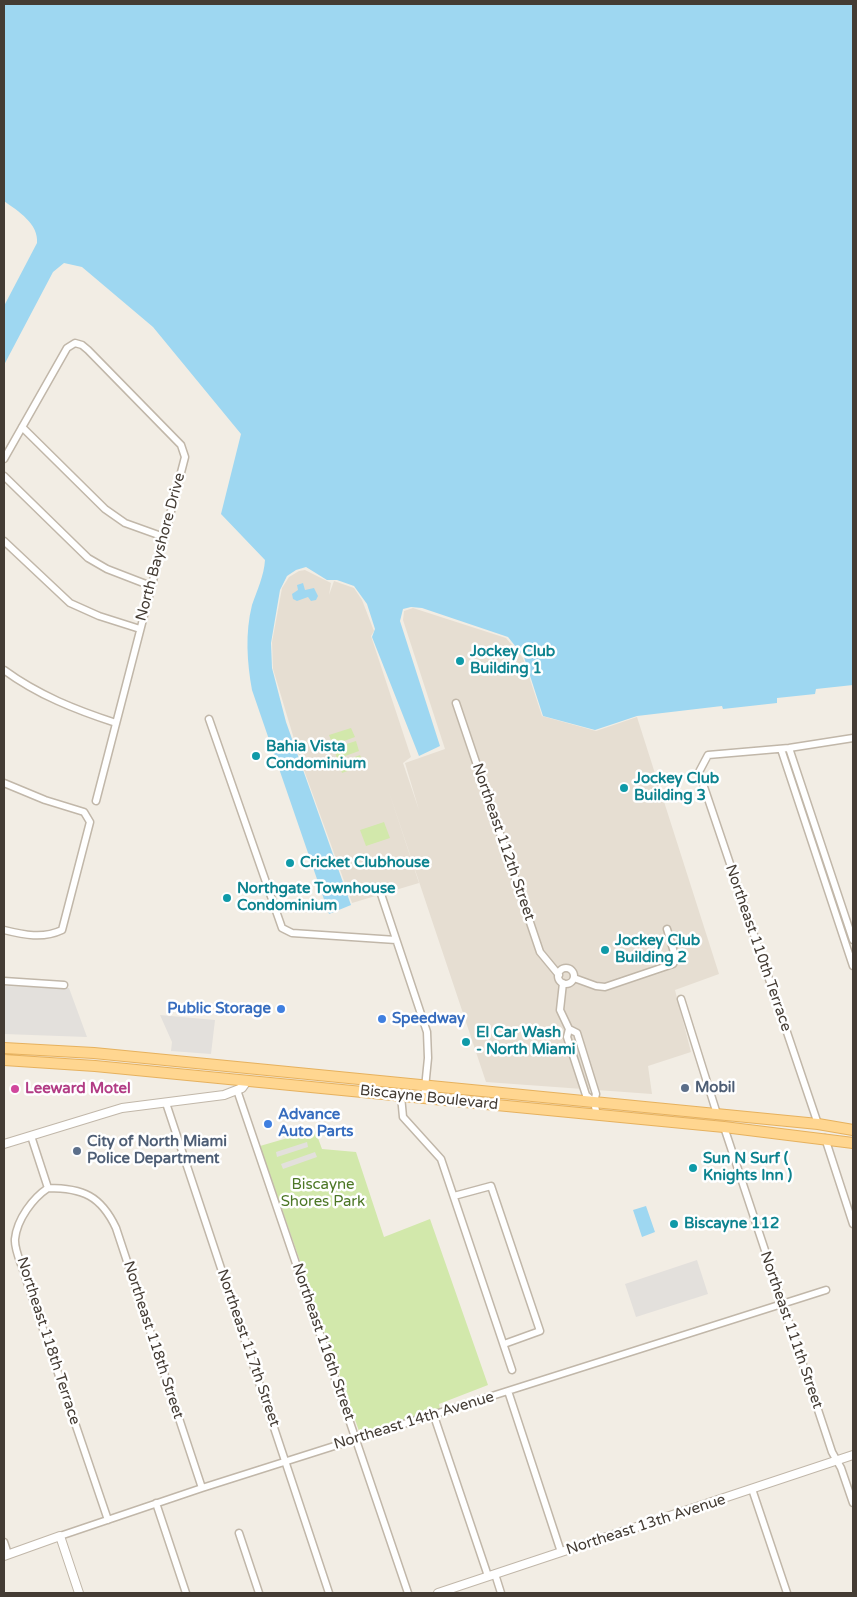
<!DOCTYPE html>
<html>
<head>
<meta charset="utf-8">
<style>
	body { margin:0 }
	#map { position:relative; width:857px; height:1597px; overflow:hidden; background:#f2ede4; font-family:"Varela Round",sans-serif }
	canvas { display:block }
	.frame { position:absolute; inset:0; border:5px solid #443c34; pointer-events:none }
</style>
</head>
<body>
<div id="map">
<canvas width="857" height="1597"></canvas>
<div class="frame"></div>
</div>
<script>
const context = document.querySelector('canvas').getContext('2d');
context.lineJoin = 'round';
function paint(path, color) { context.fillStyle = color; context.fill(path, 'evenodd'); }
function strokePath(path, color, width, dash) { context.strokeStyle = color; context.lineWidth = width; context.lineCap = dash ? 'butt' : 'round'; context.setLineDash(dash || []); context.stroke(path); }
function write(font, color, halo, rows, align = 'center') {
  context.font = font + ' "Varela Round",sans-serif'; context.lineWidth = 5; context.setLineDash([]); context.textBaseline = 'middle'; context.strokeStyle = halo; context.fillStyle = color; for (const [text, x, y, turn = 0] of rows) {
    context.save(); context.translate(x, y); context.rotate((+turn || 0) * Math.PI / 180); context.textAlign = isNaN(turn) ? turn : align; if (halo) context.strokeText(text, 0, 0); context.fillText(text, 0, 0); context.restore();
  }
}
const residential = new Path2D(`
	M305,570L331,583L329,595L334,581L354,588L362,600L374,631L371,636L411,757L403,763L419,810L405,763L445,749L403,620L404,611L413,608L506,638L523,658L542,716L596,731L637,717L719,974L675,990L691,1052L648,1066L652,1094L486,1082L389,792L419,883L352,903L300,759L273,669L272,642L282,588L289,577L299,571Z`);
const green = new Path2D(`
	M351,728L355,737L333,745L329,735Z
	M356,741L359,751L337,759L334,748Z
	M360,755L364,765L342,773L339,763Z
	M384,822L390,838L366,846L360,830Z
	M315,1130L322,1149L356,1152L384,1237L430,1219L488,1385L439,1404L440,1409L363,1434L359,1431L260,1146Z`);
const parking = new Path2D(`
	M4,986L69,988L87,1037L4,1034Z
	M160,1015L215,1020L211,1054L171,1051L172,1042Z
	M307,1142L308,1147L277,1157L276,1152Z
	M315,1152L317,1157L283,1169L281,1164Z
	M697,1260L708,1294L636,1317L625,1284Z`);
const water = new Path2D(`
	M4,4H853V685L816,689L815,694L777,698V703L723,709L722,706L637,716L595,730L543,716L524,657L508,637L422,608L411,607L403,609L400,621L440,746L419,756L372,637L375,629L367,604L354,586L337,580H327L306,567L296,570L287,576L280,590L271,643L272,668L286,722L351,905L329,914L252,690C247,662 245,633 252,605C257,590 264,576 265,560L221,514L241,434L153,327L82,267L64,263L53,272L4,365V306L37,243C39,224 18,211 4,201Z
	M303,583L305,590L314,588L318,596L316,600L311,601L308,597L297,601L293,599L292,594L298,590L297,585Z
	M646,1206L655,1232L642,1237L633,1210Z`);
const minor = new Path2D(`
	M22,427L105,509L125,523L164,537
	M4,459L67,348L75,343L82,345L88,350L181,445L185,457L96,801
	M4,476L88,558L107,569L151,586
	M4,541L70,603L99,616L140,629
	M4,670C38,695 76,710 116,723
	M456,703L540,952L559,975
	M209,719L282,928L292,933L396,940
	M789,748L853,940
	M781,749L853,966
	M4,783L45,800L84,812L90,822L62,930C43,939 24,935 4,930
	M381,894L427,1032L428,1058L424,1098
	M558 976a8 8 0 1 1 16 0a8 8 0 1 1-16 0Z
	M574,978L596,986L605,987L673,964L676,959L667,929
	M4,981L64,985
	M563,983L560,1010L569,1029L567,1037L586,1095L593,1101
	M681,999L717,1114
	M569,1029L577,1033L596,1094L594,1102L597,1115
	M237,1090L408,1593
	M401,1096L403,1117L441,1159L512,1370
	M166,1103L329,1593
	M818,1124L699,772L708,755L789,748L853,738
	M724,1127L832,1452L841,1468L853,1503
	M31,1136L48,1188
	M825,1138L853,1224
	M454,1196L491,1186L540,1331L504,1344
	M508,1391L561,1552
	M434,1416L488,1576
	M752,1489L787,1593
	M156,1503L186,1593
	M108,1520L25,1276C22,1265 14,1250 15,1239C17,1219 33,1198 48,1188C83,1188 101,1196 116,1228L202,1488
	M239,1533L259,1593
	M60,1536L202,1488L826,1290
	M4,1542L8,1554
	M495,1574L501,1593`);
const tertiary = new Path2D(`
	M4,1144L122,1108L224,1095L242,1088L247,1081
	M4,1556L60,1536L79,1593
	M438,1593L853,1455`);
const primary = new Path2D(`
	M4,1048L94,1053L818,1124L853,1130
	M4,1060L95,1066L424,1098L724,1127L853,1143`);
const markers = [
	[460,661,5,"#0f9aa8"],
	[256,756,5,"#0f9aa8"],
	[624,788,5,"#0f9aa8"],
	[290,863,5,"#0f9aa8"],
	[227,898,5,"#0f9aa8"],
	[605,950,5,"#0f9aa8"],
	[281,1009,5,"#3f7fe0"],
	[382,1019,5,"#3f7fe0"],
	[466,1042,5,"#0f9aa8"],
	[685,1088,5,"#5c6f8a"],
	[15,1089,5,"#d1479c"],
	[268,1124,5,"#3f7fe0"],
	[77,1151,5,"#5c6f8a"],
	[693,1168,5,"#0f9aa8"],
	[674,1224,5,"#0f9aa8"]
];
const streetNames = [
	["North Bayshore Drive",161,547,-75],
	["Northeast 112th Street",503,842,71],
	["Northeast 110th Terrace",758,948,71],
	["Biscayne Boulevard",429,1098,6],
	["Northeast 111th Street",791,1330,71],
	["Northeast 118th Street",153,1340,72],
	["Northeast 118th Terrace",48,1341,72],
	["Northeast 116th Street",323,1342,71],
	["Northeast 117th Street",248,1348,71],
	["Northeast 14th Avenue",414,1421,-17],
	["Northeast 13th Avenue",646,1525,-18]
];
const cultureNames = [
	["Jockey Club",470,652],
	["Building 1",470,669],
	["Bahia Vista",266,747],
	["Condominium",266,764],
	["Jockey Club",634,779],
	["Building 3",634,796],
	["Cricket Clubhouse",300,863],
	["Northgate Townhouse",237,889],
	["Condominium",237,906],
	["Jockey Club",615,941],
	["Building 2",615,958],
	["El Car Wash",476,1033],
	["- North Miami",476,1050],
	["Sun N Surf (",703,1159],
	["Knights Inn )",703,1176],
	["Biscayne 112",684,1224]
];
const shopNames = [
	["Public Storage",271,1009,"right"],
	["Speedway",392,1019],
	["Advance",278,1115],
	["Auto Parts",278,1132]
];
const serviceNames = [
	["Mobil",695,1088],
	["City of North Miami",87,1142],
	["Police Department",87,1159]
];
const hotelNames = [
	["Leeward Motel",25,1089]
];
const parkNames = [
	["Biscayne",323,1185],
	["Shores Park",323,1202]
];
paint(residential, '#e6ded2');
paint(green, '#d2e8ab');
paint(parking, '#e3e0dc');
paint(water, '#9ed7f1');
strokePath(minor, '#c1b7a9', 9);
strokePath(tertiary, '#c1b7a9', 10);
strokePath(primary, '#e6b15e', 12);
strokePath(minor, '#fff', 6);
strokePath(tertiary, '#fff', 8);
strokePath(primary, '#ffd690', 10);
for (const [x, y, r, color] of markers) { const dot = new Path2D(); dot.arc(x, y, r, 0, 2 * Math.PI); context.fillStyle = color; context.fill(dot); strokePath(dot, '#fff', 2); }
write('15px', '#443c34', '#fff', streetNames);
write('bold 15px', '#0d838f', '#fff', cultureNames, 'left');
write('bold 15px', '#366cbe', '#fff', shopNames, 'left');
write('bold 15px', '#4e5e75', '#fff', serviceNames, 'left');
write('bold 15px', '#b23c85', '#fff', hotelNames, 'left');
write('15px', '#4c7726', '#fff', parkNames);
</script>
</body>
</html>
